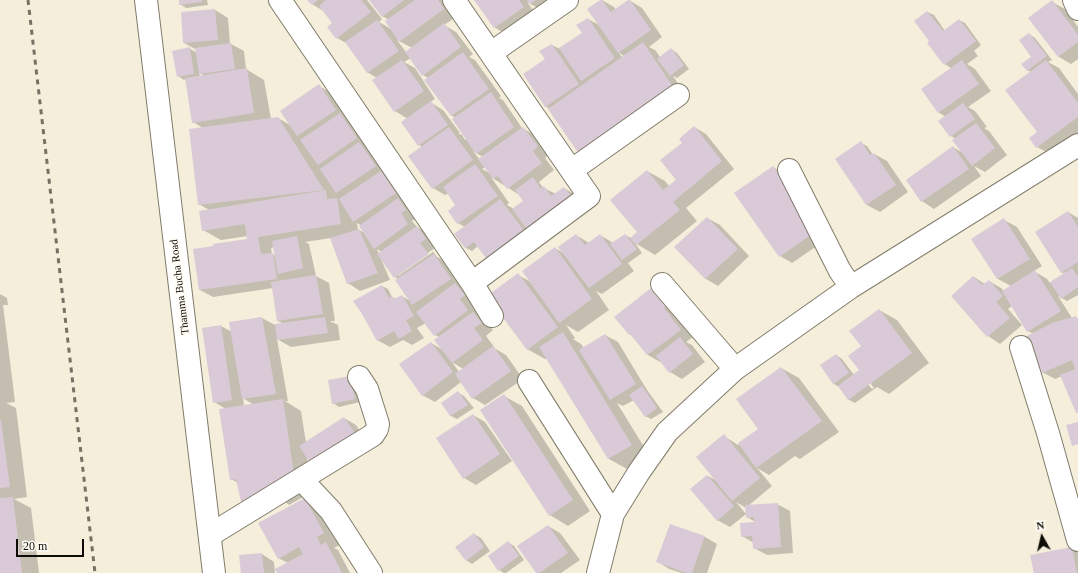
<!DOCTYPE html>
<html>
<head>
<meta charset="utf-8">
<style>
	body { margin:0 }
	#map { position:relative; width:1078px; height:573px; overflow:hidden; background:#f4eedb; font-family:Georgia,serif }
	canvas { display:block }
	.north { position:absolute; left:1022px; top:517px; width:40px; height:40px; -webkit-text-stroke:3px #fefcf4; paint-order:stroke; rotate:352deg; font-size:11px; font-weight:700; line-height:16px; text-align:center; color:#0e0c06 }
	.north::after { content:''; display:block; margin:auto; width:14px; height:18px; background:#0e0c06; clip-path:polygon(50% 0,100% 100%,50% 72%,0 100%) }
	.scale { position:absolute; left:16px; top:539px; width:68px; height:18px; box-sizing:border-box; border:2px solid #0e0c06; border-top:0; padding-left:5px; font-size:12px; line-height:14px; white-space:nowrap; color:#0e0c06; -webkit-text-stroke:3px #fefcf4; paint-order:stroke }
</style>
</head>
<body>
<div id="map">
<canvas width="1078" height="573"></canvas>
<div class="north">N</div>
<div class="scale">20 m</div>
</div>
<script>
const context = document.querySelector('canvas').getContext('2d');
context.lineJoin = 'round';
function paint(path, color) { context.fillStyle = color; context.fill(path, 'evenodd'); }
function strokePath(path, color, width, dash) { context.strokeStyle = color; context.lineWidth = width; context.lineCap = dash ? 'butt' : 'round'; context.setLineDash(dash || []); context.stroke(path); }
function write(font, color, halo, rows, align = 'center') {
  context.font = font + ' Georgia,serif'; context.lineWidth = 4; context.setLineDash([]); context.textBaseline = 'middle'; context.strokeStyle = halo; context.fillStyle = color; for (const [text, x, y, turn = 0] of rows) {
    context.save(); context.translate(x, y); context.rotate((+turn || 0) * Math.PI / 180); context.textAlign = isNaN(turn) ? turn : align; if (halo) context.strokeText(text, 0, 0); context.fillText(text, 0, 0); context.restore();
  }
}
const shadow = new Path2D(`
	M180,0H207L208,5L186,8L180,4Z
	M309,0H367L382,19L379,22L391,29L389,20L382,16L370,0H444L456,17L444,25L456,32L473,54L469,57L475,60L501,96L499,98L503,100L522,128L535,135L550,154L545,158L554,170L539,182L543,188H544L556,194L564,188L577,196L537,240L478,246L472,251L466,248L456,234L465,227L458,223L457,205L449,193L445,195L433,188L410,157L422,147L419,145L403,123L408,119L395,111L377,78L367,72L348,44L337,38L334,23L325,12L312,4ZM397,40L412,48L406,52ZM411,58L423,75L428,78L451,115L456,118L466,139L465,140L462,135L458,133H460L443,110L430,102L435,99L415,68L404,62ZM473,151L483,157L480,160ZM485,167L491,174L482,169ZM491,177L521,196L525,201L514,209L507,205L509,203Z
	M475,0H558L543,11L527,2L536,14L507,35L494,27Z
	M602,0L614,7L616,10L629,0L642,8L662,37L649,47L655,50L660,57L671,49L677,53L689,69L677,78L673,76L685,94L550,109L545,106L546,59L552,45L560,49L583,33L588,19L599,25ZM618,52L624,56L622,57Z
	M1052,2L1065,9L1078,27V59L1071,64L1059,57L1030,18Z
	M215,10L228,18L230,44H231L244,51L246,69L264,80L271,119L278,118L290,125L319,86L331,93L348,117L346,118L352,122L368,146L366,147L372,151L408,201L404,203L411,207L418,217L412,221L417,227L429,234L437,246L432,250L437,257L447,262L463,286L461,287L467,291L477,303L472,306L479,316L485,320L493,330L486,336L495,348H494L506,355L523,379L485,405L473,398L461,382L435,402L422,395L431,343L443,350L439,337L435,335L426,323L417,328L424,338L412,345L403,340L390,347L377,340L382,286L388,289L392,297L396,299L402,296L410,301L399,279L395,277L381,259L390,280L360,291L348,283L331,238L305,242L309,244L316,276L329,283L335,321H330L338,325L340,340L291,347L277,339L288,401H285L301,411L306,443L344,418L356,425L371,448L328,476L316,469L307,456L312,492L289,505L284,501L238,483L231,479L226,409L214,402L221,326L232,332L262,318L275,325L284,324L278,321L273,288L213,297L200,290L248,240V236L221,240L203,230L209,210L199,204L203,128L193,122L186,79L184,80L178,76L189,48L197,53V50L184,43ZM199,73L205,76L200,77ZM357,223L362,226L365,233L359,230H358ZM274,247L276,256L272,254L271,248ZM377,249L382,252L379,254ZM432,250L433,252L398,276V274ZM452,362L460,367L464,369L459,372ZM243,398L254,405L244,406Z
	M927,12L934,15L945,31L959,20L965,23L981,45L974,51L978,56L967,64L975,69L991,91L968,107L975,111L987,127L984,128L989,131L1007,155L985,172L974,166L981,176L934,209L922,201L907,180L953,147L963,153L956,139L951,136L940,121L946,117L938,112L952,69L945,64L931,41Z
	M1029,34L1035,38L1052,60L1048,62L1059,68L1078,94V133L1050,154L1037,147L1038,132L1031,72L1027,70L1032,57Z
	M694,127L706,134L734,169L686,208L697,221L655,255L635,243L642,253L628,263L634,271L602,294L596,291L609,310L578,332L566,325L575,338L573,339L581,344L584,348L605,335L618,342L647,390L663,412L651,419L645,416L634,400L623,406L617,403L649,455L627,469L609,459L547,358L545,359L527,349L518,275L531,282L555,248L565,254L576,235L589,243L600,235L613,243L625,235L631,238L638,232L647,171L665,181L669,186L677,180L683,143Z
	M861,143L867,146L873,155L874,154L887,161L908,192L880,212L867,205L836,159Z
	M773,167L791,177L830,237L792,263L780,256Z
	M1068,212L1078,218V295L1067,301L1058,296L1072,318L1076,317L1078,319V413L1077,412L1062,376L1055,379L1042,372L1034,334L1028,331L1012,306L1008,309L1022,325L1000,344L988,336L952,296L974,277L985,284L989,281L1001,288L1004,291L1011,286L998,279L973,239L1004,220L1017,227L1042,266L1034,271L1047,279L1050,283L1065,274L1061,272Z
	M707,218L720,225L749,256L718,286L706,279L676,247Z
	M655,286L693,337L686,342L692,345L705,362L682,379L670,372L661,361L660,362L648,355L633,336L629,334Z
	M0,294L7,298L8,305H3L15,402L6,403L16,408L27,497L14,499L31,508L39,573H0Z
	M879,310L897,320L929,363L889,394L877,387L855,403L849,400L839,387L834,384L821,366L836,355L842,359L854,375L859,371L862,346ZM861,375H864L874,388L872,389Z
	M781,368L799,378L839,432L800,459L795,456L769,475L757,468L772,486L748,506L777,504L790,511L793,553L767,555L754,548V543L742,536L757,523L747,517L746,508L736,502L746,514L730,527L717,520L708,476L717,481L724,436L738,445L760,429Z
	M356,380L360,402L339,407L333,403Z
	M458,393L464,396L474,408L457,419L451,416L442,404Z
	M504,396L522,406L590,511L568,526L550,515Z
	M473,415L485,422L512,461L476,485L464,478Z
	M305,499L323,509L341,544L334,548L338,550L350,573H279L288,563L278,558Z
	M670,525L705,537L717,544L707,573H682L669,569L657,561Z
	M548,526L560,533L580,560L561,573H537Z
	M474,534L481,538L490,551L472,564L466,560Z
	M508,542L514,546L524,560L506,573H504L499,570Z
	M1072,548L1078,552V573H1035Z
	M262,554L274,562L275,573H242Z`);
const building = new Path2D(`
	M179,0H202V2L179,5Z
	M307,0H318L312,5Z
	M326,0H361L371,12L336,39L327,27L332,23L319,6Z
	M369,0H404L382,17Z
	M415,0H438L444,9L399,42L385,21Z
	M474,0H519L524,7L494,28Z
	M527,0H536L530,4Z
	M600,0H602L611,12L628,0H630L651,30L618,53L587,9Z
	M1052,0L1078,35V42L1058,57L1028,18Z
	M215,9L218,40L183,43L181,12Z
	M927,11L943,31L959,19L976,41L944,65L927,43L929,41L914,21Z
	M588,18L615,58L581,81L559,48L582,33L576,25Z
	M377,20L399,51L367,73L345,42Z
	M444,23L461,47L422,76L405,52Z
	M1029,33L1047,56L1027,71L1021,64L1031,57L1019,40Z
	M643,42L673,87L579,154L548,109Z
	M231,43L235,69L199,74L195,48Z
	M552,44L579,84L545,107L523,74L545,59L539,51Z
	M190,47L194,74L177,77L172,51Z
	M671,48L684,65L670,76L657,59Z
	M463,52L489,89L451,116L424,80Z
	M402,60L424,91L394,112L372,80Z
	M962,60L979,84L938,113L921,89Z
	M1046,60L1078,103V117L1036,148L1029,138L1037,132L1005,90Z
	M247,68L254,113L192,123L185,78Z
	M319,84L336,110L297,136L280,111Z
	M491,92L514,127L476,154L452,119Z
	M431,101L448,125L418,146L401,122Z
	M963,103L975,119L950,137L938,121Z
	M340,113L357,138L318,165L300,140Z
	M278,117L324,190L198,205L189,129Z
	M976,123L995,148L972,166L952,140Z
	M694,126L722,161L673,202L680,210L636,245L630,238L637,232L610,200L647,170L663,190L676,180L660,160L682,143L679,139Z
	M449,127L473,160L432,189L408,156Z
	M523,127L538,146L533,151L542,163L507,189L498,176L493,179L478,159Z
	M861,141L870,155L874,153L896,185L866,205L835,159Z
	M359,142L376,166L336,193L320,169Z
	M953,146L969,169L921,202L906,180Z
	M475,164L498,196L457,224L448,211L455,205L443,187Z
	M773,166L818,230L779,257L734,193Z
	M381,171L396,193L353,222L339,199Z
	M533,177L541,189L544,186L551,196L564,187L571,196L526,228L512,209L523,201L515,190Z
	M326,190L327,199L337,198L341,224L258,237L261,254L273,253L277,279L199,290L193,249L213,246V244L247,239L245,224L202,231L199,211Z
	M398,198L406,210L401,213L408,224L374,249L359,226Z
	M500,199L526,233L488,261L474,242L465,248L454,234Z
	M1068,211L1078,227V262L1061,273L1035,232Z
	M707,217L738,249L705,279L674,247Z
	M1004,218L1030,259L997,279L971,239Z
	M417,226L426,239L420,243L429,254L394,278L377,254Z
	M359,229L378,273L347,284L330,238Z
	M576,234L585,245L600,234L622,264L589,288L558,247Z
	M625,234L637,249L622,260L610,244Z
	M297,236L303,268L278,274L272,241Z
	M555,247L592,299L559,323L522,271Z
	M434,254L451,279L412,305L395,280Z
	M1072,268L1078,277V287L1061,299L1050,282Z
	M1035,270L1061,311L1027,332L1002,291Z
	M518,273L558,327L527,350L487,296Z
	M316,275L323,314L277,321L271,282Z
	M973,276L982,285L989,280L1003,296L996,302L1010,318L987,337L951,296Z
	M455,283L465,295L460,299L468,310L434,336L416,312Z
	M382,285L389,298L392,296L394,299L402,295L414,316L406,320L412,331L399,339L394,331L377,341L362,314L353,301Z
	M655,285L669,303L664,308L681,330L647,355L630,334L629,335L614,317Z
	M879,309L912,353L848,400L838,386L859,370L848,356L861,346L849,331Z
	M473,312L482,323L474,328L483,340L452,363L434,340Z
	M1076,316L1078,321V412L1076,413L1060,375L1075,369L1072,360L1042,373L1027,336L1052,323Z
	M262,317L276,394L242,399L229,322Z
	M325,317L328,333L277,340L275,324Z
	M221,325L232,400L213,403L202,328Z
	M563,332L632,445L608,459L539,347Z
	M605,334L636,384L610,400L579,350Z
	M680,337L693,354L669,373L656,356Z
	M431,342L453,372L422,396L399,364Z
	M493,346L511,371L472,399L455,374Z
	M836,354L849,373L833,384L820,365Z
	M781,367L822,421L756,468L738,443L758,429L736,399Z
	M350,376L355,399L332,404L328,380Z
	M642,386L657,408L645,417L629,395Z
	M458,391L468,405L450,416L441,403Z
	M504,394L573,500L549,516L480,410Z
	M283,399L295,482L242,506L236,479L230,480L219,409Z
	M473,414L500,454L463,479L436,438Z
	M344,417L360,441L315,470L299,446Z
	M1,420L10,487L0,488V421Z
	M1078,422V444L1072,446L1066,425Z
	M724,434L760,478L732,501L696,457Z
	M707,475L734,506L717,521L690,489Z
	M13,497L22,573H0V498Z
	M305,498L324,533L317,537L321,545L326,542L342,573H277L275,569L303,554L299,547L278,559L258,523Z
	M778,503L781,547L753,549L752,536L741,537L740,523L754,522V517L746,518L745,505Z
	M670,524L705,536L692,573H687L656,562Z
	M548,525L568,553L539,573H536L517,546Z
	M474,533L484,547L466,561L455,547Z
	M508,541L519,556L498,571L488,556Z
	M1072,547L1077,573H1034L1030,555Z
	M262,553L264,573H241L239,555Z`);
const street = new Path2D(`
	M280,0L472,283L492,316
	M454,0L589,196L472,283
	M1074,0L1078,9
	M491,53L567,0
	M572,170L678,95
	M789,170L840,271L851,287
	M662,284L735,369
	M1021,347L1048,433L1078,540
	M529,381L613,514
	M301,479L331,511L371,573
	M210,535L373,435L377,429L378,424L367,389L359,377
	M598,573L613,514L639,472L667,432L735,369L851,287L1078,145`);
const secondary = new Path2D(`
	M146,0L214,573`);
const rail = new Path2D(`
	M28,0L95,573`);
const streetNames = [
	["Thamma Bucha Road",180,287,-97]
];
paint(shadow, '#0003');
paint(building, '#dacad8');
strokePath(street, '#817c6b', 24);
strokePath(secondary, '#817c6b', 24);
strokePath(street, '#fff', 22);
strokePath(secondary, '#fff', 22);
strokePath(rail, '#757165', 3, [5, 5]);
write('11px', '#0e0c06', '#fefcf4', streetNames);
</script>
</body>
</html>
